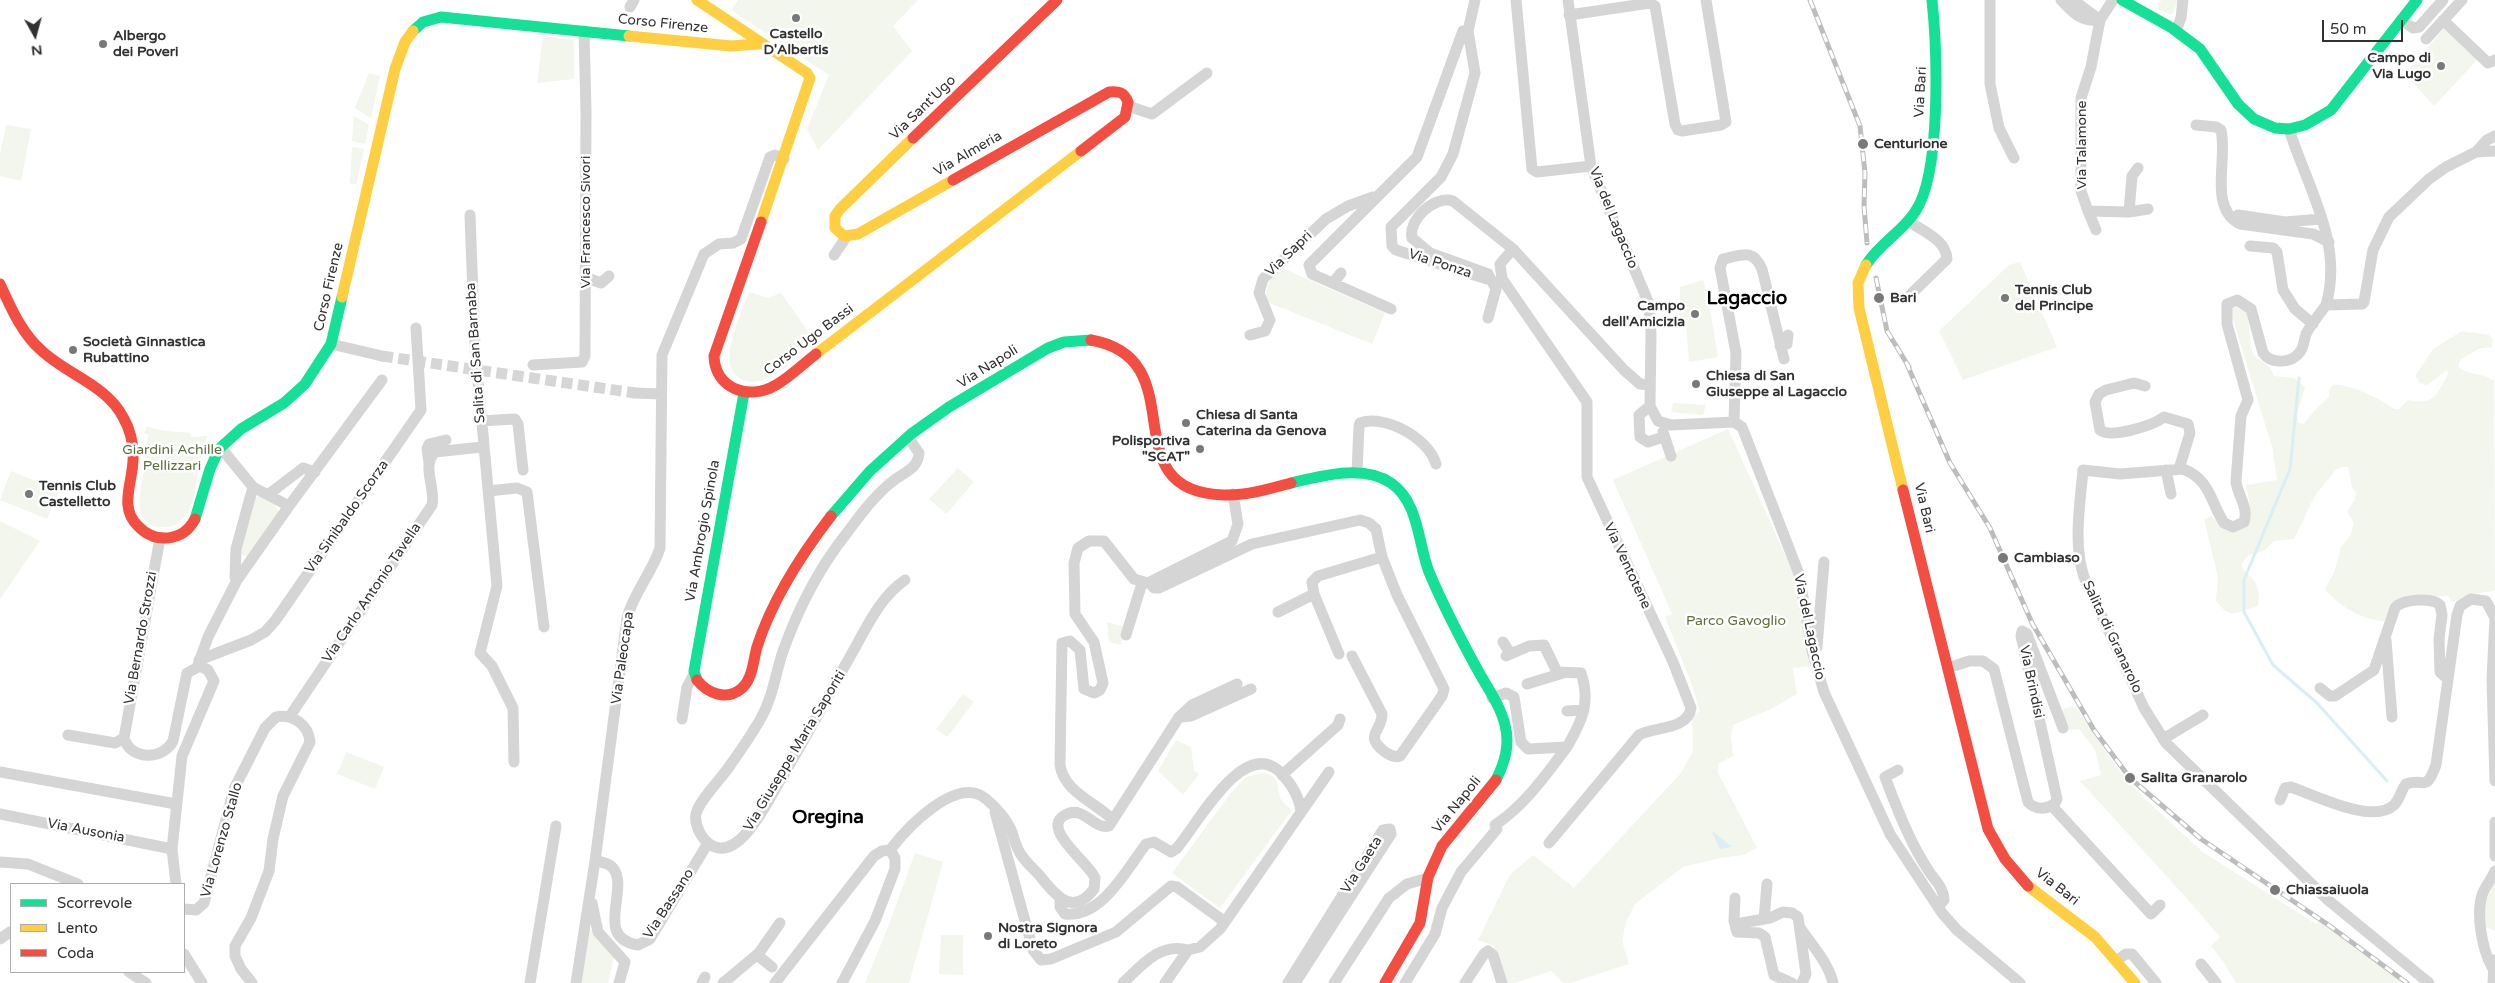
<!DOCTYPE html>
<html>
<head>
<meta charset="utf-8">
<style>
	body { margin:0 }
	#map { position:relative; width:2495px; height:983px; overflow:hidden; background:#fff; font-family:"Varela Round",sans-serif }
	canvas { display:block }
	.legend { position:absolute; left:10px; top:883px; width:175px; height:90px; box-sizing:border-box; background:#fff; border:1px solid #adadad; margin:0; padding:6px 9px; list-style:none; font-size:15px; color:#313131 }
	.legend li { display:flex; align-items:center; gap:10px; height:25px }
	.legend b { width:25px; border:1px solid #adadad }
	.north { position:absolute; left:10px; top:10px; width:50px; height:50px; -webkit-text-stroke:4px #fff; paint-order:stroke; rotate:173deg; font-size:14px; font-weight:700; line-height:20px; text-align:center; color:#313131 }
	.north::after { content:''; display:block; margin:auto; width:18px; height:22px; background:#313131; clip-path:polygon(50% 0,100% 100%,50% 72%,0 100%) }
	.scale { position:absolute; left:2322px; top:20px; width:81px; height:22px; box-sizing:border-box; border:2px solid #313131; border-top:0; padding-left:6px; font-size:15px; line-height:18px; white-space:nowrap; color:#313131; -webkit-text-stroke:4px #fff; paint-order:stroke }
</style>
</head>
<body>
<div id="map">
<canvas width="2495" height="983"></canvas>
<ul class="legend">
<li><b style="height:6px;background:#16e098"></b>Scorrevole</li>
<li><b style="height:6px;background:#ffcf43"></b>Lento</li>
<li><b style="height:6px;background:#f24e42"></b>Coda</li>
</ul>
<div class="north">N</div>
<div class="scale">50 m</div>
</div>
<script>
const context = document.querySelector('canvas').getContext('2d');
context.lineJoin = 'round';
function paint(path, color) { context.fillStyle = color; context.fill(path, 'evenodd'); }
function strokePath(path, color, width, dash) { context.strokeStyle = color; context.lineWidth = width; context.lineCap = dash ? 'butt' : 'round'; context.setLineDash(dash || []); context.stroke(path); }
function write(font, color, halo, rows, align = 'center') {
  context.font = font + ' "Varela Round",sans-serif'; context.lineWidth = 5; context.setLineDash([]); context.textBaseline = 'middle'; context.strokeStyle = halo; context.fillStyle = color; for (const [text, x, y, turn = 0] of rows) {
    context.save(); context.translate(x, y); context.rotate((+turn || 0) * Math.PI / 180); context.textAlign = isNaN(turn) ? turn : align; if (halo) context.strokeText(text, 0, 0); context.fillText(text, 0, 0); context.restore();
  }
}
const green = new Path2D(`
	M738,0H918L893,26L912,51L818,150L807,129L829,75L731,10Z
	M2161,0H2178L2172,15L2157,9Z
	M2446,26L2479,58L2434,106L2405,74Z
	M543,36L574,40V79L537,83Z
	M369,73L380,76L371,118L355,108Z
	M354,116L369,125L365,144L352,141Z
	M6,125L31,129L21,181L0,176V155Z
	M354,147L364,149L356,185L350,183L352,148Z
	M2020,262L2057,347L1963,380L1939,331L2009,265Z
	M1282,268L1385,313L1372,344L1267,302C1264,290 1271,275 1282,268Z
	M1703,280L1708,298L1718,357L1689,362L1686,325L1679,324L1680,287Z
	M749,292L768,298L781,293L812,337L785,356L788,366C772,375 756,389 739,378C716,362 742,313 749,292Z
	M2234,306L2246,312C2251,325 2248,341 2253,353C2256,361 2269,361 2274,376L2294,378L2305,387L2297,414L2298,423L2304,424L2314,411L2329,397V390L2333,385C2346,383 2374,396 2385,403C2390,406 2393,410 2399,409L2408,400C2435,406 2437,394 2448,374L2447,370L2426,386L2419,382L2415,376L2433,349L2462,331L2489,335L2493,340L2492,347L2478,349L2460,360L2458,366C2468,377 2484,372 2494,381L2495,591L2471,594L2459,601L2452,602L2448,596L2399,598L2393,603L2384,621C2361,620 2339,606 2325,589L2335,571L2341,547L2350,536L2354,523L2347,511L2355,500L2356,493L2352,487L2348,467C2334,466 2335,473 2327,481C2308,502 2307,515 2294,539L2274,541L2264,551L2248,555L2241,565C2244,571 2245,571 2249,575C2259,583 2260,595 2258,606L2232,614L2225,611L2216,601L2218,577L2204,519L2212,516L2221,528L2227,530L2250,519V506L2246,485L2277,480L2273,450L2232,316L2231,307Z
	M1673,403L1706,405L1703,415L1671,412Z
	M147,426C161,432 174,431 190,433L191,437L208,436C196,458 199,501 185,516C178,525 173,527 162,527C129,528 142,483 145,464C146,454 144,445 149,435L144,433Z
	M1728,429L1796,579L1811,666L1793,668L1797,694L1771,709L1733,725L1731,735L1733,756L1718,764V773L1757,848L1743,855L1720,858L1683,867L1635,904L1626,922L1622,941L1629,964L1570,983H1564L1551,971L1515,983H1506L1494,946L1478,940L1510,875L1533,855L1574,888L1681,773L1693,751L1692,716L1700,711L1691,682L1665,617L1672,614L1613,480Z
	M958,468L974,482L946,514L929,499Z
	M11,471L59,490L47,519L0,500Z
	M263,495L274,504L279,512L248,557L240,554L254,498Z
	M0,521L40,541L0,599Z
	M1107,622L1124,627L1121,645L1109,642Z
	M963,694L974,702L947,737L936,729Z
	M2071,706L2077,709L2120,772L2145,799L2204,853L2316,924L2320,919L2383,963L2406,983H2236L2223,961L2211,946L2220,937L2190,902L2080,781L2101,775L2095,750L2079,729L2067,730L2062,710Z
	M1176,740L1191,747L1194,771L1199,774L1183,795L1158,771Z
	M346,752L384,767L375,789L337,774Z
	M1262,773C1283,775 1275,789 1282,801C1285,804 1289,808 1292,810L1220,908L1172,873L1230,794L1246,777Z
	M915,853L943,862L909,983H865L888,927Z
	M2495,880V931L2484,926V904Z
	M590,929L615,953L608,983H581Z
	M941,935H963V975L939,974Z`);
const water = new Path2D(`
	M1711,830L1732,847L1720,849Z`);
const stream = new Path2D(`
	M2299,378L2290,469L2244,580V612L2273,665L2317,703L2387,781`);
const streetTunnel = new Path2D(`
	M382,356L635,393`);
const street = new Path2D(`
	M1475,0L1468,31L1475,73L1453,154L1441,177L1391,227L1392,246L1396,250L1487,279L1488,274L1430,253L1412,238C1408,220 1434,195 1453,201L1513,249L1624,370L1640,384L1649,385
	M1516,0L1532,169L1537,172L1591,166
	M1568,0L1591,166L1649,304L1651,333L1650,406L1658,421L1671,425L1734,422L1742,427L1799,574L1812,651L1824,692L1890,834L1942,913L1957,930L2020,983
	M1990,0V84L1999,128L2014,158
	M2061,0C2073,13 2081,22 2100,20
	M2073,0L2100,20
	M2113,0L2100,20L2091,67L2081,98V191L2088,211L2129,212L2132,176L2138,168
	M630,7L634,0
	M1569,15L1650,3L1655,6L1675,124L1678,130L1682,131L1721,125L1726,122L1706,0
	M2401,20L2413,28L2419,27L2443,0
	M2443,20L2488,63L2495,60
	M2176,30L2181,18L2183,0
	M2426,39L2462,0
	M1128,106L1152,114L1207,73
	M2196,125L2216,127L2221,130C2228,159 2208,208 2240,224L2313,234L2329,242
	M2289,129C2307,187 2344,243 2326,305L2362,304L2364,302L2373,250L2389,217L2429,179L2446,167L2476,152L2495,151
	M2476,152L2487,140L2495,136
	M2088,211L2096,230
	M2129,212L2148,209
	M470,215L475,348L497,586L480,653L492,666L513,708L514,762
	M2238,215L2285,222L2321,219
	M2250,246L2273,248L2277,252L2283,290L2295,309L2313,324
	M1513,249L1500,264L1502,279L1587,402V477L1673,662L1691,708C1688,730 1653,727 1639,735L1549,843
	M834,255L847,236
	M1488,274L1496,289L1488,318
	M587,278L601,283L609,276
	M1333,283L1341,273
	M1909,296L1947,259C1946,240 1924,232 1910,222
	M2326,305C2320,314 2311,324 2306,334C2304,340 2304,347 2300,352C2291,364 2271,364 2263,353L2251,309L2237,300L2227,304V324L2248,400L2241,416L2236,481C2237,495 2249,507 2244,522L2233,527L2224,523C2211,503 2210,479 2183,469L2120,474L2083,470C2080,505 2073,544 2084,577L2144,708L2166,743L2328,900L2429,983
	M1391,309L1312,274L1309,265L1417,157L1463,31H1468
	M1250,335L1265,331L1270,320L1259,293L1263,279L1326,219L1348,206L1373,197
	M331,344L382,356
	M1780,346L1787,344L1788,335
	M533,365L582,362L585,356L586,112L584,31
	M2145,386L2134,383L2106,390L2099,394L2095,402L2100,430C2111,439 2154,425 2164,417L2188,424L2190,433L2179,469
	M635,393L661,394
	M1650,406L1639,415L1640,437L1648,442L1663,437
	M480,421L515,419L518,424L523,470
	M1734,422L1736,353L1720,268L1723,259C1742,255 1753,248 1762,269L1784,359
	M1663,432L1671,456
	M221,448L253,487L289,506L237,580
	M429,463L427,449L429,444L446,440
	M2166,470L2171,494
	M1357,472L1359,426L1360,423C1386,414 1429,439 1436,464
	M488,491L517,488L527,492L544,627
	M269,494L303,468L315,472
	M289,506L382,380
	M160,538L124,738C130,760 162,761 173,741L187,673L200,666L208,670L214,681L182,756L172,849L176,884
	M905,580C878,598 863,635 847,662C825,701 804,741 781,779C769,798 740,863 711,845C702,840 694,825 696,814C699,800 723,777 731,764C741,750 751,735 760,720C772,699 775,677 782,654C795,617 814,578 837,546C854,524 871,498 893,481C904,472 918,469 919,453L908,437
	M1150,583L1154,588H1159L1252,544L1360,520L1369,523L1376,529L1382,557L1397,595L1444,689L1442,696L1400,756C1394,758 1390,755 1385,752C1363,735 1382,732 1382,714L1352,656
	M1278,612L1314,594
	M1126,635L1142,583
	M2386,640L2392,717
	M1503,642L1508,650L1513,653
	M1812,651L1817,647L1824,562
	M1339,654L1314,594L1312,582L1318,576L1382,557
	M199,660L251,640L265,632L275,621L421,410L416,328
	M198,665L208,637L237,580L235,577L236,549L253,487
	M1948,668L1969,661H1983L1994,669L2028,802C2035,810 2047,810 2055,803L2057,799L2021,636L2022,631L2027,634L2063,728
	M1527,684L1563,673
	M2320,688L2330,696H2335L2374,670L2395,608C2401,599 2433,597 2440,605L2442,615L2439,639L2440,672L2448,679
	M1492,698L1506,693L1514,697L1521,742L1528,749L1567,747C1582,721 1591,703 1581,673L1557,672L1544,645L1529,646L1506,656
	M1567,711L1584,710
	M290,716L432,505C436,488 421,466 435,452L482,447
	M1181,717L1191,716L1251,689
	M682,719L687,687L694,674
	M68,735L115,743L124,738
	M2163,739L2203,715
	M1898,770L1885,777C1898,811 1910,843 1930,873C1936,881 1944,889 1944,900L1938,907
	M0,772L176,804
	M1282,775L1338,725L1340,719
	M2280,800L2285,788L2291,787C2314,795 2373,825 2394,805C2400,799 2401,790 2406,784C2425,777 2425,794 2436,765L2457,615L2460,606L2471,599L2486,601L2495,618L2492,679L2495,781
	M2052,806L2151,914L2160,905
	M995,812L1033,950L1041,960L1051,959L1116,932L1171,886L1177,887L1225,922
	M0,814L172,849
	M1112,819C1095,802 1064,792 1060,765L1062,643L1070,641L1080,650L1084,689L1094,693L1100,690L1103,683L1094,642L1075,614L1074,563L1078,548L1089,541H1104L1134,579L1148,583L1232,541L1238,524L1233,494
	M2495,822V856
	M1495,825C1525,805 1545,776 1567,747
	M890,850C906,829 957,774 986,799C996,807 1007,820 1012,832C1014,839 1016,847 1020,853C1025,862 1034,869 1040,876C1055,894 1072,918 1094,889L1095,878C1090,863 1037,827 1067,814C1084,806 1094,830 1109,826L1179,717L1192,705L1237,684
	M595,861C602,862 609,863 613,868C630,889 593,938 638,945L650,939L708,843
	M0,862L28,864L78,884
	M1735,898L1734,921L1737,932L1759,933L1765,937L1774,975L1792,983
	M1060,899V907L1065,914C1102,918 1127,869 1146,844L1154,842L1171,852L1176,849C1196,827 1242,738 1279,771C1290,782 1299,796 1301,811
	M592,903L598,932L625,962L619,983
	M184,909L196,910L204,903L234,789L265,728L276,717C292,713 309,725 310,742L283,796L273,839L269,871L251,918L235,946V956L241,969L252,983
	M1764,919L1767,884
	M1736,924L1770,918L1783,912L1792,913L1798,917L1806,974L1802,983
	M1801,929C1812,945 1829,964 1833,983
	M0,939L10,932
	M184,954L202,983
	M757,955L772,967
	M2117,960L2126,954H2132L2156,983
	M2201,964L2216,983
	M2492,967C2482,949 2476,915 2482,895C2485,886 2492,879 2495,871
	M129,972L146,983
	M530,983L556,826
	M576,983L595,861L627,618C634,592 652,573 660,548L662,355L704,254L719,244L733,243L741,239L770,157L775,155L784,159
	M702,983L705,977
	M723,983L759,953L780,923
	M775,983L874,856L882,851L890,850
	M842,983L875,921L895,869V858L890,850
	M1123,983C1141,966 1160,942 1188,950
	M1165,983L1188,950L1200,947L1220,929L1329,772
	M1288,983L1383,830L1390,829L1391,834L1295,983
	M1334,983L1389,898L1407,884L1428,878
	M1405,983L1435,934L1442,908L1461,872L1497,829
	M1465,983L1484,954L1488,951L1493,955L1502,983
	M2493,983L2494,960`);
const fast = new Path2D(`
	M2122,0L2172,28L2200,49L2238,104L2254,119L2275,128L2289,129L2305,125L2331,110L2417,0
	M413,31L423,22L441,17L629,36
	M1866,265C1879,244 1902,232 1915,212C1942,173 1937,48 1932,0
	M1291,483C1321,476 1363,464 1391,483C1419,502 1418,544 1429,572C1443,605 1459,636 1476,667C1486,686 1500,704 1505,725C1510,745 1505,762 1496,780
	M831,516L870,471L911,434L949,407L1048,348L1064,342L1091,340
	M195,519L210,469L219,449L241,429L284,403L305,384L331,344L342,297
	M697,680L694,671L744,393`);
const slow = new Path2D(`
	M697,0L807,73L810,78L761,222
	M629,36L731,46L759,44
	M913,138L840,209L835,216V228L844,236L858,234L953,180
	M1866,265L1858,283L1859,308L1903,490
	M342,297L395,69L405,42L413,31
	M816,354L1081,151
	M2028,886L2095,937L2135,983`);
const jam = new Path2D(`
	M913,138L1057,0
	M953,180L1109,92C1119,91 1124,92 1128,102L1125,117L1081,151
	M761,222L714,356C715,389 749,401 776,385C790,377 803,364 816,354
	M0,284C11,308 22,334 42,351C68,375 106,385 123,417C131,431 134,446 133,461C132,484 119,508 138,526C155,544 183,542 195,519
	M1091,340C1198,359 1108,492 1224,495C1246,496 1269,489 1291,483
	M1903,490L1988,829L2005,859L2028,886
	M697,680C707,693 726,701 741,689C753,679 753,661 757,647C772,600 801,555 831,516
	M1385,983L1420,923L1428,877L1442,846L1496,780`);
const rail = new Path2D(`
	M1810,0L1860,126L1865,173L1864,206L1867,243
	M1876,278L1887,331L1909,367
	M1906,362L1950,463L1990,528L2032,623L2094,730L2130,778L2201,839L2327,924L2407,983`);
const markers = [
	[796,18,5,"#797979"],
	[103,44,5,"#797979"],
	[2441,66,5,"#797979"],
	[1863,144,6,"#797979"],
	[1879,298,6,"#797979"],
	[2005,298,5,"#797979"],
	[1695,314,5,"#797979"],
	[73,350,5,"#797979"],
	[1696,384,5,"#797979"],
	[1186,423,5,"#797979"],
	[1200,449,5,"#797979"],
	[29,494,5,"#797979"],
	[2003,558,6,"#797979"],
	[2130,778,6,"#797979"],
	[2275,890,6,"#797979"],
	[988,936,5,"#797979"]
];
const streetNames = [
	["Corso Firenze",663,24,6],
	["Via Bari",1921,92,-87],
	["Via Sant'Ugo",923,108,-44],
	["Via Talamone",2082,145,-90],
	["Via Almeria",968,154,-30],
	["Via del Lagaccio",1613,218,68],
	["Via Francesco Sivori",586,222,-90],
	["Via Sapri",1289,254,-44],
	["Via Ponza",1440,264,18],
	["Corso Firenze",329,287,-77],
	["Corso Ugo Bassi",809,340,-37],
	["Salita di San Barnaba",476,353,-94],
	["Via Napoli",988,367,-32],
	["Via Bari",1924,508,77],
	["Via Sinibaldo Scorza",347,517,-55],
	["Via Ambrogio Spinola",703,531,-80],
	["Via Ventotene",1627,566,65],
	["Via Carlo Antonio Tavella",372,593,-56],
	["Via del Lagaccio",1809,627,78],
	["Salita di Granarolo",2112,637,65],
	["Via Bernardo Strozzi",141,638,-80],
	["Via Paleocapa",623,658,-82],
	["Via Brindisi",2031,682,78],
	["Via Giuseppe Maria Saporiti",795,751,-59],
	["Via Napoli",1457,805,-51],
	["Via Ausonia",86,831,11],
	["Via Lorenzo Stallo",222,840,-74],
	["Via Gaeta",1362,865,-58],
	["Via Bari",2057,887,38],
	["Via Bassano",669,904,-57]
];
const poiNames = [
	["Castello",796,34,"center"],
	["D'Albertis",796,50,"center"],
	["Albergo",113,36],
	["dei Poveri",113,52],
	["Campo di",2431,58,"right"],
	["Via Lugo",2431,74,"right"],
	["Centurione",1874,144],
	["Tennis Club",2015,290],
	["del Principe",2015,306],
	["Bari",1890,298],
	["Campo",1685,306,"right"],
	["dell'Amicizia",1685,322,"right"],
	["Società Ginnastica",83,342],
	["Rubattino",83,358],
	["Chiesa di San",1706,376],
	["Giuseppe al Lagaccio",1706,392],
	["Chiesa di Santa",1196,415],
	["Caterina da Genova",1196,431],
	["Polisportiva",1190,441,"right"],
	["\"SCAT\"",1190,457,"right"],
	["Tennis Club",39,486],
	["Castelletto",39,502],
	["Cambiaso",2014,558],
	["Salita Granarolo",2141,778],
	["Chiassaiuola",2286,890],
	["Nostra Signora",998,928],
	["di Loreto",998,944]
];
const parkNames = [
	["Giardini Achille",172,450],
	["Pellizzari",172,466],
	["Parco Gavoglio",1736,621]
];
const districtNames = [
	["Lagaccio",1747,299],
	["Oregina",828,818]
];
paint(green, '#f3f6ed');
paint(water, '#daeef3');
strokePath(stream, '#daeef3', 3);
strokePath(streetTunnel, '#d6d6d6', 11, [11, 5.5]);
strokePath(street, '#d5d5d5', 11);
strokePath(fast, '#16e098', 11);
strokePath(slow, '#ffcf43', 11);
strokePath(jam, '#f24e42', 11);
strokePath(rail, '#bdbdbd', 5);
strokePath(rail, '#fff', 3, [9]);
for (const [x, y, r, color] of markers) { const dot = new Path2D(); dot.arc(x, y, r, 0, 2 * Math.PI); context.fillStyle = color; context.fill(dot); strokePath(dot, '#fff', 2); }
write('14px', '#313131', '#fff', streetNames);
write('bold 14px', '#313131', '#fff', poiNames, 'left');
write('14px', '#5c6f3b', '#fff', parkNames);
write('bold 19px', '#000', '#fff', districtNames);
</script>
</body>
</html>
